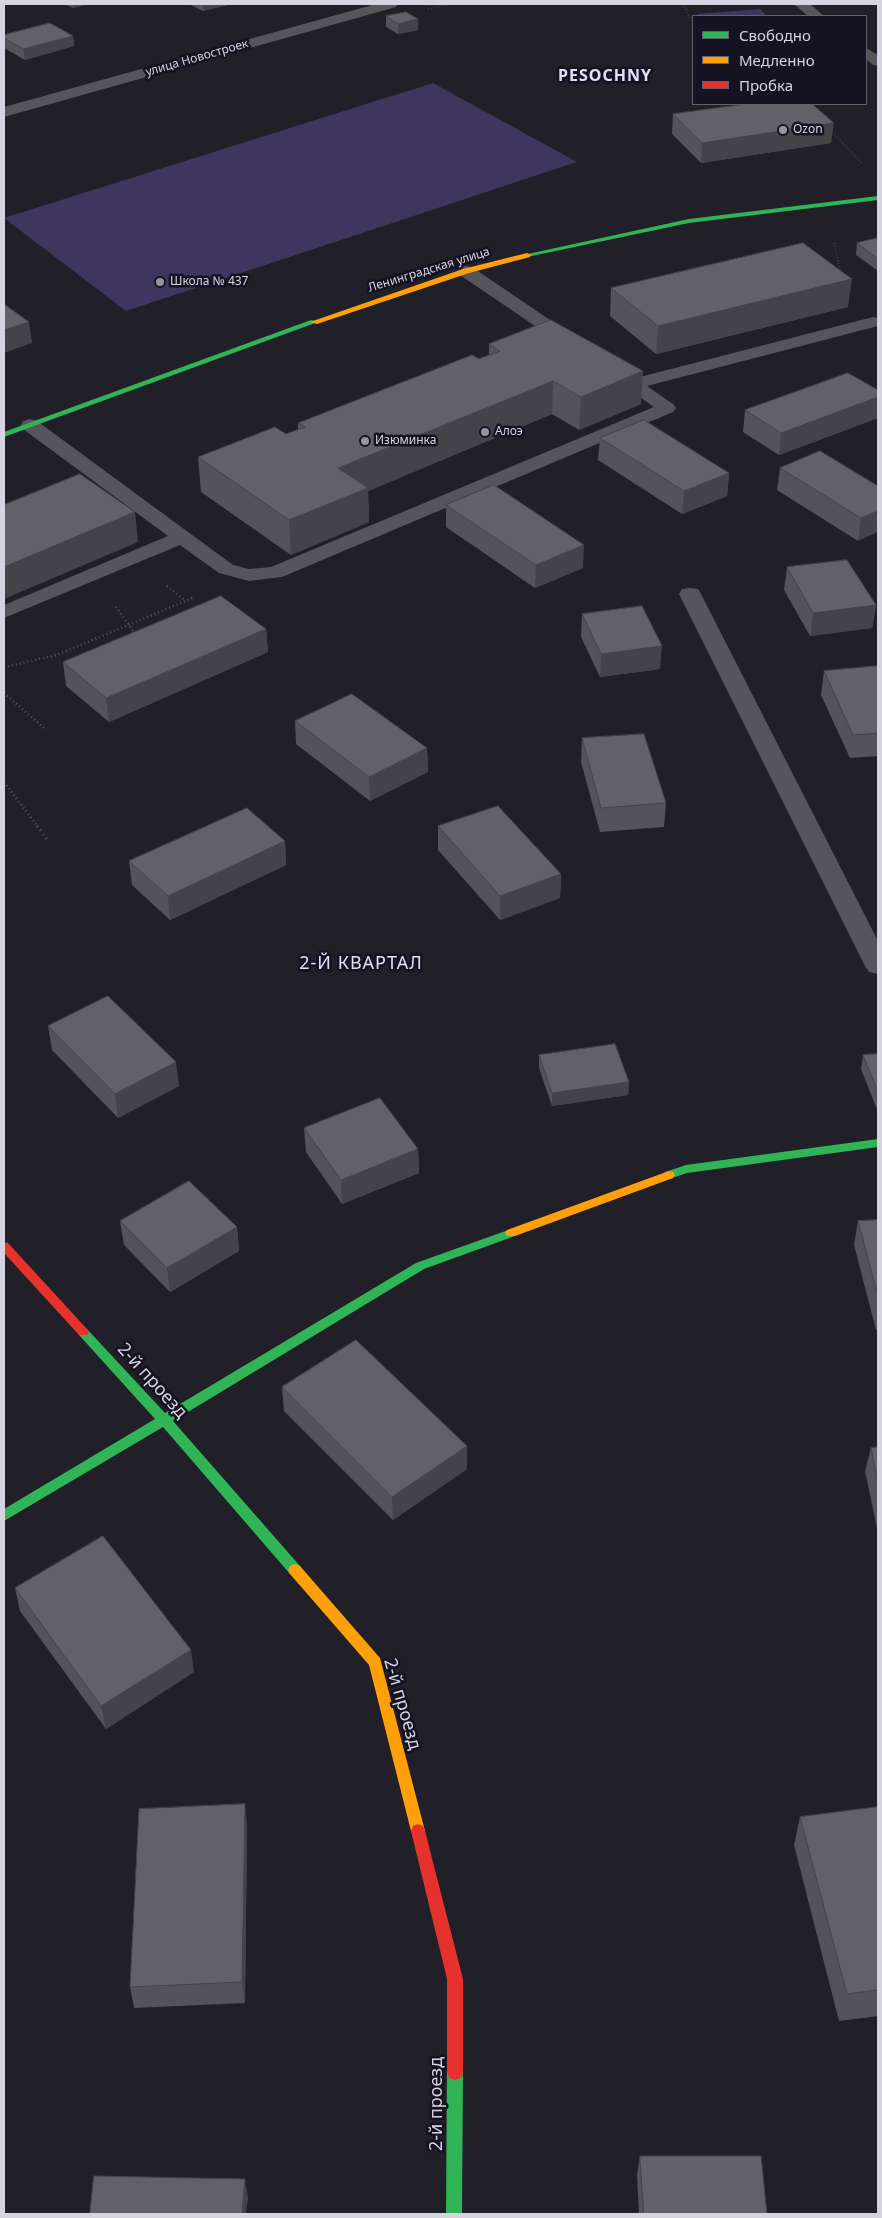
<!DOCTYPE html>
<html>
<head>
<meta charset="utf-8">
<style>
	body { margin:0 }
	#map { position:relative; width:882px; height:2218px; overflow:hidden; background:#211f28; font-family:"Noto Sans",sans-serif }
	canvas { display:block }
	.frame { position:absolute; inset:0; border:5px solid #d6d4e1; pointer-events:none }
	.legend { position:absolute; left:692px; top:15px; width:175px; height:90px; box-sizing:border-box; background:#151222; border:1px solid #62606e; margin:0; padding:6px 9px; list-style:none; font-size:15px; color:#d6d4e1 }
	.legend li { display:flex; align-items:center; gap:10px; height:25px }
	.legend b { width:25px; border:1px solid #62606e }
</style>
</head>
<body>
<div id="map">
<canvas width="882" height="2218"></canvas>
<div class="frame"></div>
<ul class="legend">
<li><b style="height:6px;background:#30b455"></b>Свободно</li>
<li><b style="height:6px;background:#ff9f0a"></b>Медленно</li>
<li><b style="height:6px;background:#e5322d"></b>Пробка</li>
</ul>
</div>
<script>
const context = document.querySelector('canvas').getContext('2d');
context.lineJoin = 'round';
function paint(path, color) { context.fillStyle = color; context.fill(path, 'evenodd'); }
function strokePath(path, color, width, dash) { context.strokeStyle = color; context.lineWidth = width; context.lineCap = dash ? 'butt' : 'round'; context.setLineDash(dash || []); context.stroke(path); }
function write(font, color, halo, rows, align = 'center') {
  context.font = font + ' "Noto Sans",sans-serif'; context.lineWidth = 5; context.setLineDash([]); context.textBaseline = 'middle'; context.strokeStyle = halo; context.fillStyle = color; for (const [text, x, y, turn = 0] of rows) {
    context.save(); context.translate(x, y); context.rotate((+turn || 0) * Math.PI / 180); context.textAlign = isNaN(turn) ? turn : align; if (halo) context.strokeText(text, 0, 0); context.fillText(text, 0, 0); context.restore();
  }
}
const green = new Path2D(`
	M760,9L767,16H698L697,14Z
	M433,83L577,162L126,311L4,218Z`);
const pathFar2 = new Path2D(`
	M683,4L693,23
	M428,9L449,4
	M830,130L862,163
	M834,243L841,274`);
const pathFar1 = new Path2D(`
	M167,586L186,601
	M116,607L136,635
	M4,667L57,655L195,597
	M4,693L44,728
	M4,782L38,827`);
const path = new Path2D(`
	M37,826L49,842`);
const lane = new Path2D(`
	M466,266L472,267L578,339L581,343L578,347H566L460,275L458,271L460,267Z
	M873,317L878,318V326L647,386L673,404L676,408L673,412L282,577L249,581L219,573L180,545L4,618V605L168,536L23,429L21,425L23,421L30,419L37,421L233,565L249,569L271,567L654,407L605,373L602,369L605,365C617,362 626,371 636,378Z`);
const street = new Path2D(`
	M376,4H398L396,7L4,117V107Z
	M794,4H810L824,16H808Z
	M866,48L878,55V66L873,65L866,59Z
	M690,588L698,589L701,594L878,941V974L869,972L865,966L679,594L682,589Z`);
const fast = new Path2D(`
	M878,196V200L689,223L527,257L523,255L689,219Z
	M311,320L318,322L4,437V432Z
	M878,1139V1147L687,1173L669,1179L665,1178L663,1175L665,1172L686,1165Z
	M511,1229L515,1230L517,1233L515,1236L424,1269L173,1421L300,1566L302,1570L300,1574L295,1576L290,1574L163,1427L4,1521V1509L155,1419L79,1335L77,1332L79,1329H87L165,1413L416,1263Z
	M455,2064L461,2066L463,2072L462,2214H446L447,2072L449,2066Z`);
const slow = new Path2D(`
	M527,253L531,255L530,257L469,273L317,324L310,322L463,269Z
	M669,1171L673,1172L675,1175L673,1178L515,1236H507L505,1233L507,1230Z
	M295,1564L300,1566L380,1658L425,1831L423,1836L418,1838L413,1836L411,1831L369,1665L290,1574L288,1570L290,1566Z`);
const jam = new Path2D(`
	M4,1242L8,1243L87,1329L89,1332L87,1335H79L4,1253Z
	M418,1824L423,1826L425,1831L463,1979V2072L461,2078L455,2080L449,2078L447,2072V1979L411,1831L413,1826Z`);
const wall = new Path2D(`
	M65,4H88L73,8Z
	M189,4H231L203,11Z
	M386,16L418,30L398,34L386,27Z
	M4,35L73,36L74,46L25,60L4,48Z
	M673,114L831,143L701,163L672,134Z
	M878,238V271L856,255L857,243Z
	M611,288L848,307L656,354L610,316Z
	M489,344L641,404L579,430L552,414L368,491L369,522L291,555L201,492L198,457L286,434L298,430V423L489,355Z
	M878,390V418L779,455L743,432L745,410Z
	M600,438L729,473L727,496L682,514L598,460Z
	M780,468L878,486L858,541L777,490Z
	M446,505L583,568L535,588L446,527Z
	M787,567L876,605L872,628L810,636L784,590Z
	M582,614L660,669L600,677L581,637Z
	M266,629L268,652L109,722L66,686L63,662Z
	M878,666V756L850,758L821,695L824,671Z
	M295,721L427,748L428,772L370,801L296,744Z
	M582,738L666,803L664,827L600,832L581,762Z
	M438,826L561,874L560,898L500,920L438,850Z
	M285,841L286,865L170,920L132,885L129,861Z
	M48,1026L179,1086L118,1118L52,1050Z
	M878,1054V1112L861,1069L863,1055Z
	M539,1055L629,1082L628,1095L552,1106L539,1068Z
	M304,1128L418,1149L419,1173L342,1204L306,1152Z
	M878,1220V1330H876L854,1245L858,1221Z
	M120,1221L237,1227L239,1251L170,1292L124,1245Z
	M282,1387L467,1446V1469L393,1520L284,1411Z
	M878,1447V1533L865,1471L871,1448Z
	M15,1588L194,1672L106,1729L20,1611Z
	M878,1807V2016L839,2021L794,1845L800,1817Z
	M247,1826L245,2003L134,2008L130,1987Z
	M640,2156L767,2214H639L637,2175Z`);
const shadedWall = new Path2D(`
	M73,4H88L73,8Z
	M203,4H231L203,11Z
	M418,19V30L398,34V24Z
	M73,36L74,46L25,60L23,49Z
	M834,123L831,143L701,163L702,143Z
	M852,279L848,307L656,354L658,326Z
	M29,322L32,343L4,353V330Z
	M643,371L641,404L579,430L581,397Z
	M553,381L552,414L368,491L369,522L291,555L289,520L338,468Z
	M878,397V418L779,455L781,433Z
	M729,473L727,496L682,514L684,491Z
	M878,511V532L858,541L861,518Z
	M135,512L138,542L4,599V567Z
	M584,545L583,568L535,588L536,565Z
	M876,605L872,628L810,636L813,613Z
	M266,629L268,652L109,722L106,698Z
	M662,646L660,669L600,677L601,654Z
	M427,748L428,772L370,801L369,777Z
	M285,841L286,865L170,920L168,896Z
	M561,874L560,898L500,920V896Z
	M176,1062L179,1086L118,1118L115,1094Z
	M629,1082L628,1095L552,1106V1093Z
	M418,1149L419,1173L342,1204L341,1180Z
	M237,1227L239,1251L170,1292L167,1268Z
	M467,1446V1469L393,1520L392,1497Z
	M191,1650L194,1672L106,1729L101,1706Z
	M245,1804L247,1826L245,2003L242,1982Z
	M245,2179L248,2198L246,2214H242Z`);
const building = new Path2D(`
	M406,12L418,19L398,24L386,16Z
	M50,23L73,36L23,49L4,38V35Z
	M746,104H812L834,123L702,143L673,114Z
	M878,238V259L857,243Z
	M803,243L852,279L658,326L611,288Z
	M4,304L29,322L4,330Z
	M551,320L643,371L581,397L553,381L338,468L368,488L289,520L198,457L275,427L286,434L305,427L298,423L472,355L479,359L500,351L489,344Z
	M848,373L878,390V397L781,433L745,410Z
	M644,420L729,473L684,491L600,438Z
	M820,451L878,486V511L861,518L780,468Z
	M80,474L135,512L4,567V505Z
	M494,485L584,545L536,565L446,505Z
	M847,560L876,605L813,613L787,567Z
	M221,596L266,629L106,698L63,662Z
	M642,606L662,646L601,654L582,614Z
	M878,666V733L853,735L824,671Z
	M352,694L427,748L369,777L295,721Z
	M644,734L666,803L601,808L582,738Z
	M498,806L561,874L500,896L438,826Z
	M247,808L285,841L168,896L129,861Z
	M108,996L176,1062L115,1094L48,1026Z
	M615,1044L629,1082L552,1093L539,1055Z
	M878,1054V1092L863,1055Z
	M380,1098L418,1149L341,1180L304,1128Z
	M189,1181L237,1227L167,1268L120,1221Z
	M878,1220V1296L858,1221Z
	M356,1340L467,1446L392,1497L282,1387Z
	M878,1447V1484L871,1448Z
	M103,1536L191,1650L101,1706L15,1588Z
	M245,1804L242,1982L130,1987L139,1809Z
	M878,1807V1990L847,1994L800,1817Z
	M640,2156H761L767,2214H644Z
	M94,2176L245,2179L242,2214H90Z`);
const markers = [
	[783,130,5,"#9795a0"],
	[160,282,5,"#9795a0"],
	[485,432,5,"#9795a0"],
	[365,441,5,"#9795a0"]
];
const farStreetnames = [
	["улица Новостроек",197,58,-16],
	["Ленинградская улица",429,270,-17]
];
const farPoinames = [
	["Ozon",793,130],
	["Школа № 437",170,282],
	["Алоэ",495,432],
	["Изюминка",375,441]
];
const farDistrictnames = [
	["PESOCHNY",605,76]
];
const quarterNames = [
	["2-Й КВАРТАЛ",361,964]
];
const nearStreetnames = [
	["2-й проезд",152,1381,48],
	["2-й проезд",402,1704,74],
	["2-й проезд",437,2104,-90]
];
paint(green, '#3f365f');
strokePath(pathFar2, '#57555d', 2, [0.5, 2.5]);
strokePath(pathFar1, '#57555d', 2.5, [1, 3]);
strokePath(path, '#57555d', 3, [1, 4]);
paint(lane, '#56555c');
paint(street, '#56555c');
paint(fast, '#30b455');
paint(slow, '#ff9f0a');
paint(jam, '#e5322d');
paint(wall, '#54535a');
paint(shadedWall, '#45434a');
paint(building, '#626069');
strokePath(building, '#45434a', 1);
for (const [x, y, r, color] of markers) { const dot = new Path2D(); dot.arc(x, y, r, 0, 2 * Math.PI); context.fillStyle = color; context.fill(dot); strokePath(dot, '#151222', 2); }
write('12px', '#d6d4e1', '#151222', farStreetnames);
write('12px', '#d6d4e1', '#151222', farPoinames, 'left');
context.letterSpacing = '1px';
write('bold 16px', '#e2dff8', '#151222', farDistrictnames);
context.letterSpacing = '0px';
context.letterSpacing = '1px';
write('18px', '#e2dff8', '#151222', quarterNames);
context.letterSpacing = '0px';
write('18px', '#d6d4e1', '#151222', nearStreetnames);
</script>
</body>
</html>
